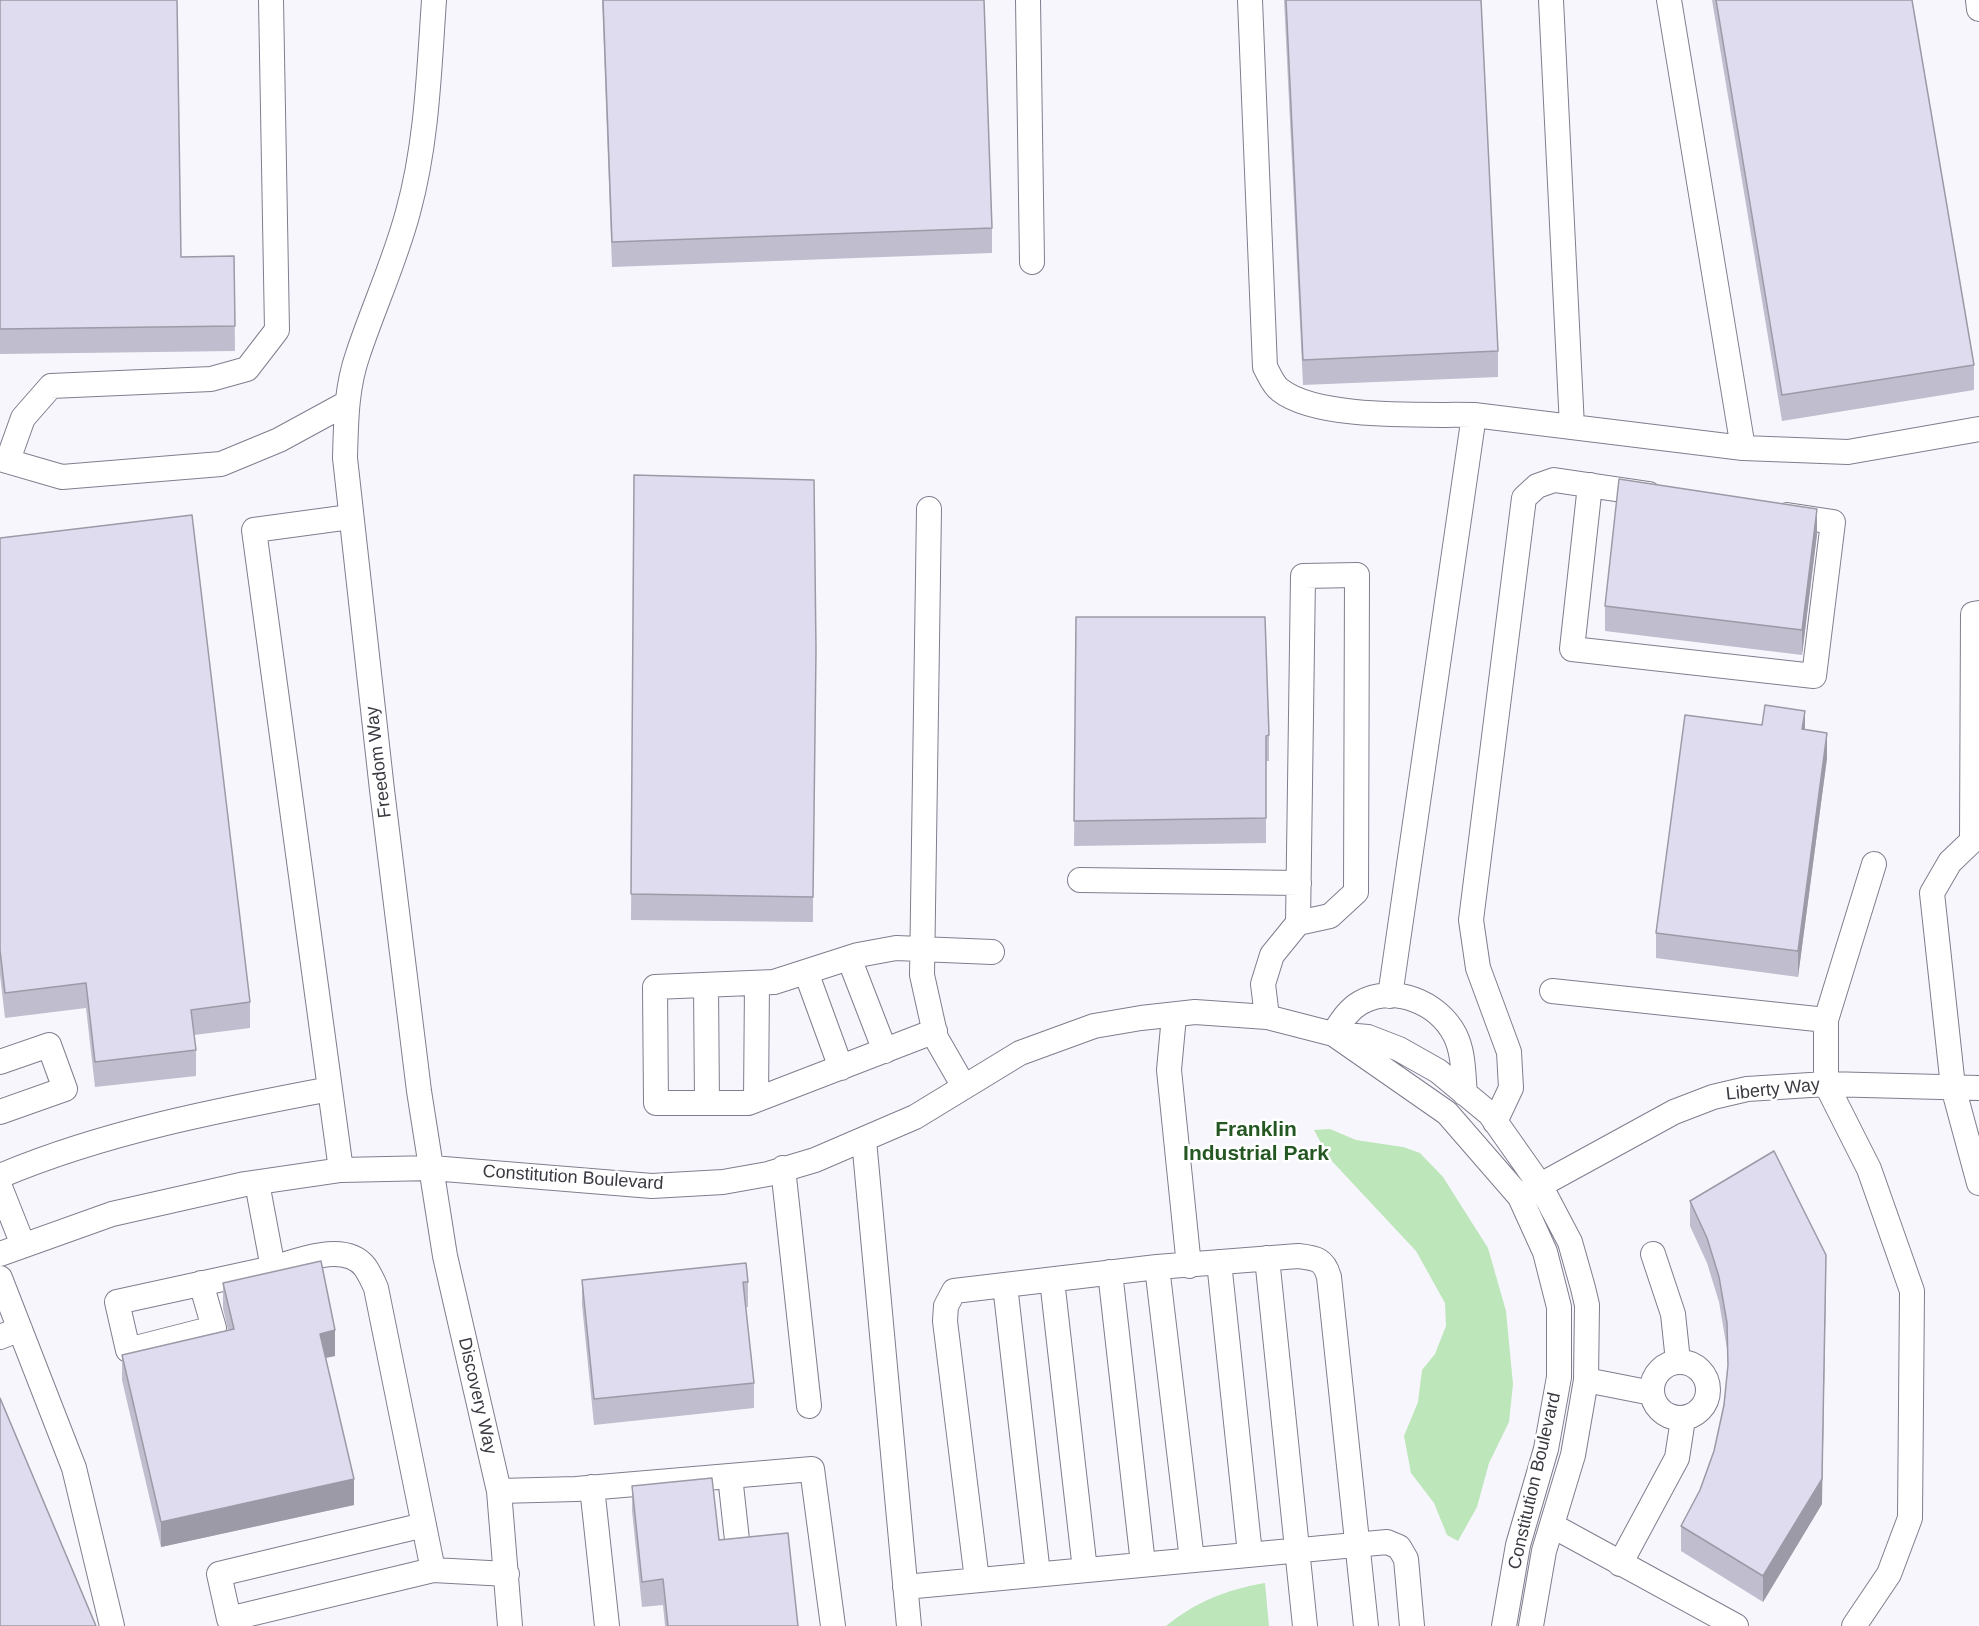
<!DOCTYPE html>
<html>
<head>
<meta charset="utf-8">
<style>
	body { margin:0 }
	canvas { display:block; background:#f7f6fd }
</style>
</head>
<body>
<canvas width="1979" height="1626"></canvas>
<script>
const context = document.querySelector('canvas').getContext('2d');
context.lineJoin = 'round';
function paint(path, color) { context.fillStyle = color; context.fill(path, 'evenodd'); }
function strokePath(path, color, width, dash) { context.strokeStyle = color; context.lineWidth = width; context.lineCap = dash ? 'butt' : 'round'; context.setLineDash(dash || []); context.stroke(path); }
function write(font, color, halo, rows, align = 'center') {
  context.font = font + ' Helvetica,sans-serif'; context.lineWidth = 5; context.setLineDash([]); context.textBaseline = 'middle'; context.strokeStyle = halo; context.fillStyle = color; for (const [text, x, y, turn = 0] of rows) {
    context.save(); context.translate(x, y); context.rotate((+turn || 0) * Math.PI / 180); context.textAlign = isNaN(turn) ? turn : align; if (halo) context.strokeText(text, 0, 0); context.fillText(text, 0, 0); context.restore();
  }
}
const green = new Path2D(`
	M1330,1129L1356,1140L1403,1147L1420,1153L1443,1177L1488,1248L1506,1311L1513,1384L1509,1422L1489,1463L1477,1507L1458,1541L1447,1535L1434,1503L1411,1473L1404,1436L1418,1402L1422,1370L1435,1354L1446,1326L1445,1303L1416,1251L1329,1158L1314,1130Z
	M1265,1583L1269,1626H1166C1195,1602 1228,1589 1265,1583Z`);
const minor = new Path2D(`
	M434,0C429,72 427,143 408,212C395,261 374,306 358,354C346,388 346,423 345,458L382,790L419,1091L445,1256L499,1491L510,1626
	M1028,0L1032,262
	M1250,0L1265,367C1269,374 1273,385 1280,390C1318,420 1425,414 1474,415
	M1551,0L1572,427
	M1669,0L1743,448
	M1978,0L1979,9
	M0,459L62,477L221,464L279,440L347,403
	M8,460L23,418L51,386L211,379L247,369L277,330L271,0
	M1590,485L1572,649L1814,676L1833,522L1787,515
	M929,509L922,975L936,1038L963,1085
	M1979,613L1973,614L1972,841L1950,862L1932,893L1953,1087L1979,1183
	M1080,880L1299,883
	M849,958L885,1051
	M806,972L841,1068
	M706,985L707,1103
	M1552,991L1826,1020
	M1390,996L1474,415L1743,448L1848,452L1979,429
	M1174,1016L1169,1070L1189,1266
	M1267,1017L1263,984L1272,955L1298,923L1330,916L1356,892L1357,575L1303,576L1298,923
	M935,1031L748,1103H656L655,987L774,982L858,955L896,948L992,952
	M1333,1034C1341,1022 1348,1010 1360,1003C1394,984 1438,1002 1455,1035C1464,1053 1463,1074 1465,1094
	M1335,1035L1447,1113L1520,1197L1545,1252L1559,1307V1377L1546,1449L1518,1545L1504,1626
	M0,1062L49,1045L65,1089L0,1112
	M756,1100L757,983
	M1495,1122L1511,1088L1509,1052L1478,968L1471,920L1524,498L1537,486L1554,480L1649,494
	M864,1140L909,1626
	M783,1168L809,1406
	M341,1170L254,530L350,517
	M0,1176C104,1132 219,1110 330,1089
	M0,1187L23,1245
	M1526,1193L1674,1112L1713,1097L1747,1089L1826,1084L1979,1088
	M0,1254L112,1214L245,1184L341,1170L432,1168L652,1186L723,1182L768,1174L815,1160L915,1117L1020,1053L1094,1026L1141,1018L1195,1012L1267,1017L1333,1034L1368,1037L1399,1049L1438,1071L1490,1114L1540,1185L1570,1242L1583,1288L1587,1305L1586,1380L1573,1455L1544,1551L1531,1626
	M1653,1254L1673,1314L1678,1361
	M1267,1258L1305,1626
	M1219,1262L1250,1554
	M1157,1267L1192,1560
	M273,1268C298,1261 345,1241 365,1267C369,1273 373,1281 376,1288L433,1570L507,1574
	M1110,1272L1143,1564
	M0,1278L74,1468L112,1626
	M1052,1280L1085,1570
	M201,1283L214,1328L128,1350L117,1302L273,1268L257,1183
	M1005,1285L1038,1574
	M0,1337L20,1329
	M1652 1390a28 28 0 1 1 56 0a28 28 0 1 1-56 0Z
	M1586,1380L1652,1393
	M730,1476L738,1549
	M592,1487L607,1626
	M499,1491L576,1489L812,1469L833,1626
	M424,1525L219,1574L229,1619L433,1570
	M1553,1526L1736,1626
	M1620,1564L1677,1458L1683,1419
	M977,1580L945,1321L946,1306L954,1291L1157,1267L1298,1256C1316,1258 1324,1259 1329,1277L1366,1626
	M905,1587L1387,1542L1399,1547L1406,1559L1412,1626
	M1854,1626L1889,1574L1910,1518L1912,1291L1869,1169L1826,1084V1020L1874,864`);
const wall = new Path2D(`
	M0,0L181,257L234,256L235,351L0,354Z
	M602,0H984L992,228V253L612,267Z
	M1284,0H1481L1498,351V377L1303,385Z
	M1712,0H1912L1974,365V390L1782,421Z
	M634,475L814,480L813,922L631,920Z
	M1817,534L1802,655L1605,631V606Z
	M0,538L250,1002V1028L194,1035L196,1050V1076L95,1087L86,1008L5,1018L0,975Z
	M1076,617L1269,735V761H1266V843L1074,846Z
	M1762,725L1805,730L1827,758L1798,977L1656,958V933Z
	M1774,1151L1822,1504L1763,1602L1681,1551V1526L1700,1490L1714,1451L1724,1405L1728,1371L1727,1349L1719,1302L1707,1263L1690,1226V1201Z
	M582,1280L748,1282V1307H746L754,1383V1408L594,1425L582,1305Z
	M223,1283L335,1356L325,1358L354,1505L161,1547L122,1380V1355L228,1330L223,1308Z
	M632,1486L719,1540L798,1626H665L663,1605L642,1607L632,1511Z`);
const shadedWall = new Path2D(`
	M1817,509V534L1802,655V630Z
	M1805,711V736L1802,729Z
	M1827,733V758L1798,977V951Z
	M1826,1280L1822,1504L1763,1602V1576Z
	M335,1330V1356L320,1359V1334Z
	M354,1479V1505L161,1547V1522Z`);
const building = new Path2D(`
	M0,0H177L181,257L234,256L235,326L0,329Z
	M603,0H984L992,228L612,242Z
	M1286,0H1481L1498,351L1303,360Z
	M1716,0H1912L1974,365L1782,395Z
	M634,475L814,480L816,650L813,897L631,894Z
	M1619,479L1817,509L1802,630L1605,606Z
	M192,515L250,1002L191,1010L196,1050L95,1062L86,983L5,993L0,950V538Z
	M1076,617H1265L1269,735L1266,736V818L1074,821Z
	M1765,705L1805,711L1802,729L1827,733L1798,951L1656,933L1685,715L1762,725Z
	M1774,1151L1826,1255L1822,1479L1763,1576L1681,1526L1700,1490L1714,1451L1724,1405L1728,1365L1727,1323L1719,1277L1707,1238L1690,1201Z
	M321,1261L335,1330L320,1334L354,1479L161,1522L122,1355L234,1329L223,1283Z
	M746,1263L748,1282H743L754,1383L594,1399L582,1280Z
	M0,1398L96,1626H0Z
	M712,1478L719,1540L788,1533L798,1626H668L663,1579L642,1582L632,1486Z`);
const streetNames = [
	["Freedom Way",379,762,-97],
	["Liberty Way",1773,1090,-6],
	["Constitution Boulevard",573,1178,4],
	["Discovery Way",477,1396,77],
	["Constitution Boulevard",1535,1481,-77]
];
const quarterNames = [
	["Franklin",1256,1130],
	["Industrial Park",1256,1154]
];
paint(green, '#bde6ba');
strokePath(minor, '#807d8e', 26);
strokePath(minor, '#fff', 24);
paint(wall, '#c0bdce');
paint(shadedWall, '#9c9aa7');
paint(building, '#dfdcef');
strokePath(building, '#9c9aa7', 1.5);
write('18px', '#3b3941', '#fff', streetNames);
write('bold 21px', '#245721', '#fff', quarterNames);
</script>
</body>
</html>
